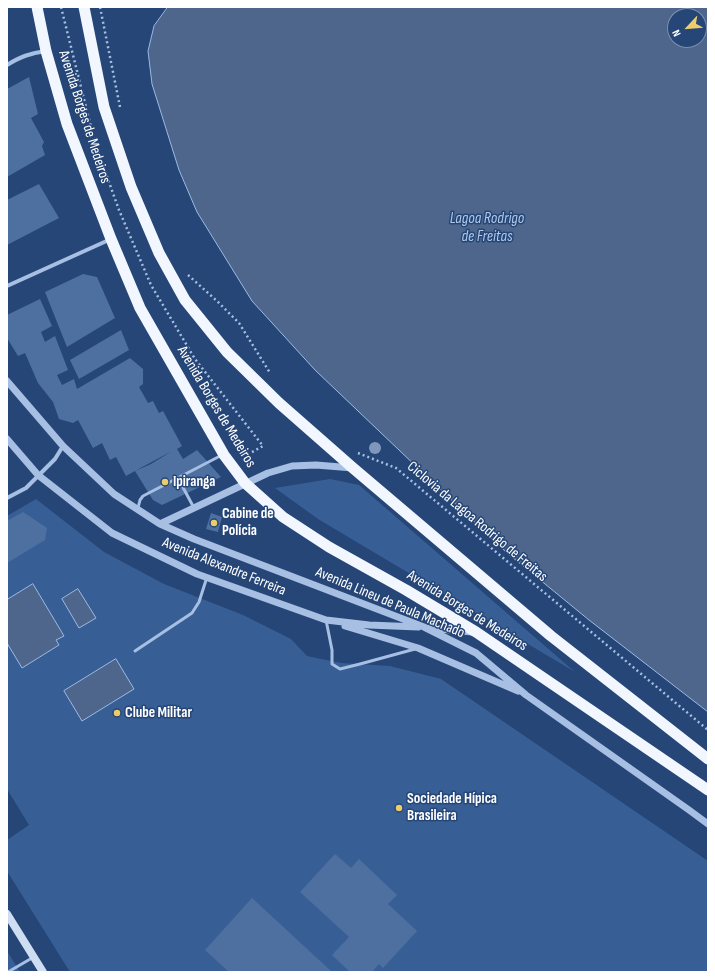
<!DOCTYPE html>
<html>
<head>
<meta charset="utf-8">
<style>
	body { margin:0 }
	#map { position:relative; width:715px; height:979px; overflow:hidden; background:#254677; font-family:"Sofia Sans Condensed",sans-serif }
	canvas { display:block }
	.frame { position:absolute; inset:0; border:8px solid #fff; pointer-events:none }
	.north { position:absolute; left:667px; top:8px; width:40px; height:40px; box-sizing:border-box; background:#254677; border:1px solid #7c90ad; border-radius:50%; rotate:244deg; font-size:11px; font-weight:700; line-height:16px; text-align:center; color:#fff }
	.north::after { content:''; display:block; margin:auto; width:14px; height:18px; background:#eccc6b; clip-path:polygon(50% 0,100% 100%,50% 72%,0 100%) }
</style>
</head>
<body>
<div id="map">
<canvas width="715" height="979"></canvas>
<div class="frame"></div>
<div class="north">N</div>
</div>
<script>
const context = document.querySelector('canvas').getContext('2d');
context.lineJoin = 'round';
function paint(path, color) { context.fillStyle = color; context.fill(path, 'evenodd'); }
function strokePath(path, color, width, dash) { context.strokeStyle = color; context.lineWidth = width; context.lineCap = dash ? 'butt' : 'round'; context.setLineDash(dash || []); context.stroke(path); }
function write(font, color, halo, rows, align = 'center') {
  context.font = font + ' "Sofia Sans Condensed",sans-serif'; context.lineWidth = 3; context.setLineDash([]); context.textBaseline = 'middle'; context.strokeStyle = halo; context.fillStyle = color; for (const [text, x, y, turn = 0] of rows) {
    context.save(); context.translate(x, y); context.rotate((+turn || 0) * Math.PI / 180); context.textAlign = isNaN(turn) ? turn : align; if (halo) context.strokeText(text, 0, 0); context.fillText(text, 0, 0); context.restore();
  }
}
const green = new Path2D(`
	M330,479L359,485L575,672L318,519L275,488Z
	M36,499L104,552L164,584L243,615L291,639L307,656L341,663L390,666L441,679L708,861V972H70L7,871V840L29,825L7,789V516Z
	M7,951L20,972H7Z`);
const water = new Path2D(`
	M168,7H708V712L589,620L506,552L315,370L252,301L197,212L179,170L152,84L148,51L154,26ZM675,16H699V40H675Z
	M33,584L64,636L56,640L59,645L22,668L7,643V600Z
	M78,589L96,618L79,628L62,599Z
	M116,659L134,689L82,721L64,691Z`);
const building = new Path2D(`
	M29,77L38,114L31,118L44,142L42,146L45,155L7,177V89Z
	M39,184L59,218L7,245V200Z
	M83,274L97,277L115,318L67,347L45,292Z
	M40,299L52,326L41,332L45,342L55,336L68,370L57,375L62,385L74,379L77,389L130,358L143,369V384L139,387L148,403L153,401L159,413L163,411L182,446L177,449L183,459L197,450L221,477L162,505L153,500L135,471L126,476L116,457L110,460L102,443L93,448L78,420L73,423L59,419L53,402L38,383L25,353L18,356L7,338V315ZM172,451L151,464L135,471Z
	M121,330L129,350L79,379L70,360Z
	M23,512L47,528L45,540L7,563V521Z
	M211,513L222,517L218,532L206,529Z
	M335,854L351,868L359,859L397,895L388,904L417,931L383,968L379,964L372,972H350L332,955L349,937L300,892Z
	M252,898L332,972H229L205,950Z`);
const path = new Path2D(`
	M61,7L95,143L119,210L151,285L195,359L263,446L245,456
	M100,7L120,107
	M188,275L217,301L239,323L270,373
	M358,453L396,468L708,730`);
const service = new Path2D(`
	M178,478L194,508
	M138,508L140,500L143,496L222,455
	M326,620L332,650V664L340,669L360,664L415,649
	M135,651L192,613L199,602L207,577
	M8,972L32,958`);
const minor = new Path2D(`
	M7,65C20,57 30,53 46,51
	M7,286L111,239
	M7,498L26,488L55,459L63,446`);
const tertiary = new Path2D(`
	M7,381L63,446L114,494L160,524L194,539L424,627L476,653L526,695L689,810L708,824
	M7,439L38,475L112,533L197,574L326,620L369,625L418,627
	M160,524L268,473L292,466L316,465L353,468
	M345,626L418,648L518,691
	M429,628L472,632`);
const secondary = new Path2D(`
	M7,914L43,972`);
const trunk = new Path2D(`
	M37,7L46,51L67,124L111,239L140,308L224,455L245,483L283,517L329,547L406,590L476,632L708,790
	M84,7L104,107L131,187L159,253L185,300L227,352L279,403L353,468L551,636L708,759`);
const trees = [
	[375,448]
];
const markers = [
	[165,482,4,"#eccc6b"],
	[214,523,4,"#eccc6b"],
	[117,713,4,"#eccc6b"],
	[399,808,4,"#eccc6b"]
];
const streetNames = [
	["Avenida Borges de Medeiros",84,117,72],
	["Avenida Borges de Medeiros",216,407,59],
	["Ciclovia da Lagoa Rodrigo de Freitas",477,522,40],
	["Avenida Alexandre Ferreira",224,567,22],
	["Avenida Lineu de Paula Machado",390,603,23],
	["Avenida Borges de Medeiros",467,611,32]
];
const poiNames = [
	["Ipiranga",173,482],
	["Cabine de",222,514],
	["Polícia",222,531],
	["Clube Militar",125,713],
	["Sociedade Hípica",407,799],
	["Brasileira",407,816]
];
const waterNames = [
	["Lagoa Rodrigo",487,219],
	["de Freitas",487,237]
];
paint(green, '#385f95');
paint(water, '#4e668b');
strokePath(water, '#9bbae4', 1);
paint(building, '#4d70a1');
strokePath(path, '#a6bfe3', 2.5, [2, 3]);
strokePath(service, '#a6bfe3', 3);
strokePath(minor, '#a6bfe3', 4);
strokePath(tertiary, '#a6bfe3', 7);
strokePath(secondary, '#cfddf3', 8);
strokePath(trunk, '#f2f6fe', 11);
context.fillStyle = '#7f97bb';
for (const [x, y] of trees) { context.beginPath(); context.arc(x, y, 6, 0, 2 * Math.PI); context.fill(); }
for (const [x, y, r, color] of markers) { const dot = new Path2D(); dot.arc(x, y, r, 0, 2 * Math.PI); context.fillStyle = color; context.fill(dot); strokePath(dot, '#254677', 1.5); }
write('15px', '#fff', '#254677', streetNames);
write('bold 15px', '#fff', '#254677', poiNames, 'left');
write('italic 16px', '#b1c9eb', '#254677', waterNames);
</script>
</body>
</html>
